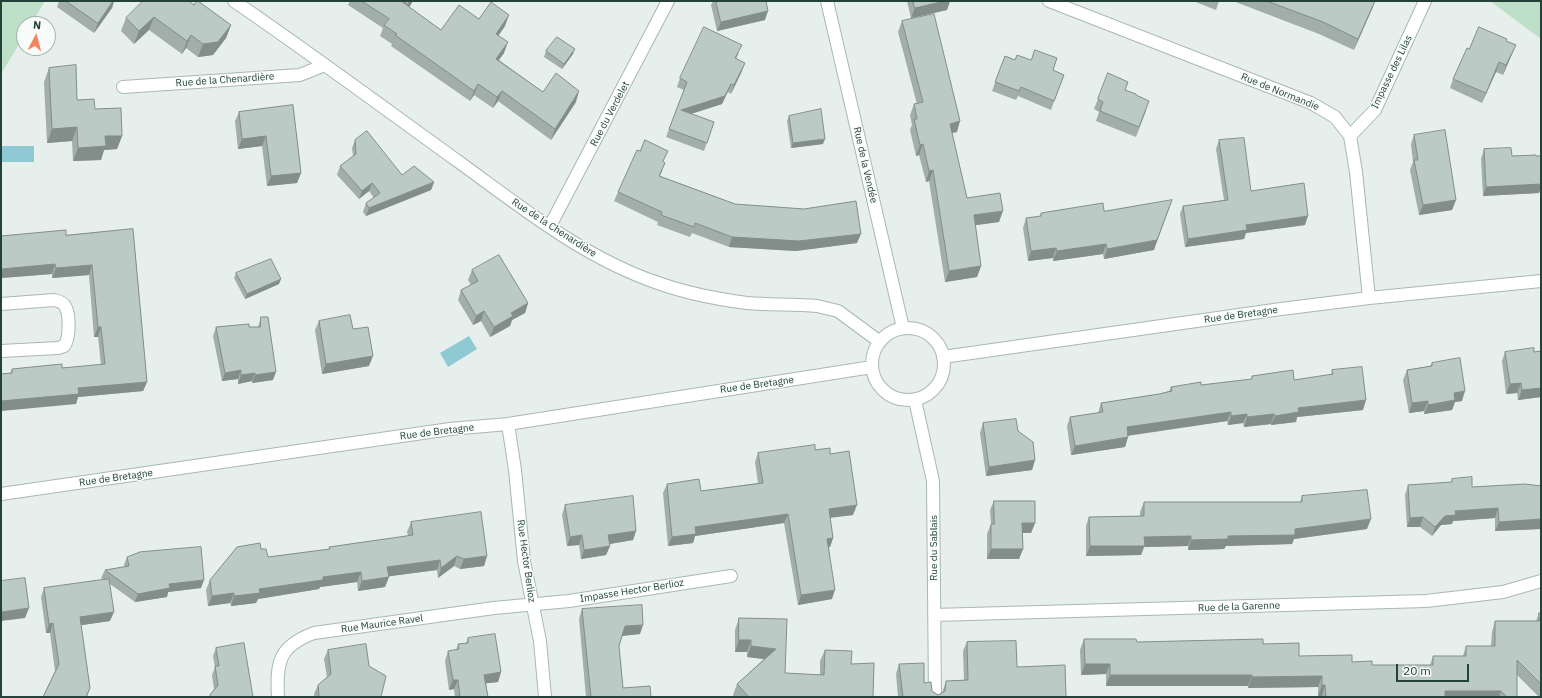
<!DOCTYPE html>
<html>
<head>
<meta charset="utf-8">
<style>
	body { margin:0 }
	#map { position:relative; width:1542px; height:698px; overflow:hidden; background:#e6efeb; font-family:"IBM Plex Sans",sans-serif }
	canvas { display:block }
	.frame { position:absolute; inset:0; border:2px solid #24423a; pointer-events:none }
	.north { position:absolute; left:16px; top:16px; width:40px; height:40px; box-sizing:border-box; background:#f7fbf9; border:1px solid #a3b1ad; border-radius:50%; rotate:6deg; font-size:11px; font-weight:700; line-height:16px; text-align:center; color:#24423a }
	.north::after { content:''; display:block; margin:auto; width:14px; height:18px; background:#f4845f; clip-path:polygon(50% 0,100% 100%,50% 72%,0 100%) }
	.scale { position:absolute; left:1396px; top:664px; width:73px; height:18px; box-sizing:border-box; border:2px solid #24423a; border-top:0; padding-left:5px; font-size:12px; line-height:14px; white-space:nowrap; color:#24423a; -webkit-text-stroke:3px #f7fbf9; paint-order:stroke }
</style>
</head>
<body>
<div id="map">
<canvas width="1542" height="698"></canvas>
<div class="frame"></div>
<div class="north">N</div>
<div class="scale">20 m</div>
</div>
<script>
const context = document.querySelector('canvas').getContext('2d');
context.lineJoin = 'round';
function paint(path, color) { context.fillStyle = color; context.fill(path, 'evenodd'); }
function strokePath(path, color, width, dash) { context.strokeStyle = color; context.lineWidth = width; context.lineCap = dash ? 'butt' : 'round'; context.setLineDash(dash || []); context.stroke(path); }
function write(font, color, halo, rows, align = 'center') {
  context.font = font + ' "IBM Plex Sans",sans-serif'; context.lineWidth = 3; context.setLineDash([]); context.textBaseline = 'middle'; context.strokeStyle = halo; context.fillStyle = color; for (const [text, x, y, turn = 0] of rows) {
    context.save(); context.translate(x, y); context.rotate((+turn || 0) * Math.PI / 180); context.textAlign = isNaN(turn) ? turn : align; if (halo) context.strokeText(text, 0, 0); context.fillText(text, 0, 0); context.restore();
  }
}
const green = new Path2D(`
	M1,1H45L31,24H24V36L1,74Z
	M1490,1H1541V39Z`);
const water = new Path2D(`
	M1,146H34V162H1Z
	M469,336L477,349L448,367L440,353Z`);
const minor = new Path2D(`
	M234,1C310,53 384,108 459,162C521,207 584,258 658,283C686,293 716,299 747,303C770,305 794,304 817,306L838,311L880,342
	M827,1L903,328
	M1049,1L1311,103L1335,117L1350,136L1356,172L1369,298
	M123,87L300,75L325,65
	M1350,136L1375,110L1425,1
	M550,226L668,1
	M1,304L54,300C58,301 63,302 65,306C70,314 70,339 64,346L58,348L1,351
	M872 364a36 36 0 1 1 72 0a36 36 0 1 1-72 0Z
	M943,357L1281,309L1369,298L1541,281
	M915,400L933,481L935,697
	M508,424L515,470L524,561L540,641L545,697
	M1,494L450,429L508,424L872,367
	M934,615L1426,601L1503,592L1541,581
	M278,697C276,662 279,646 314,633L494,608L569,601L731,576`);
const wall = new Path2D(`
	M59,1H114L112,8L94,33L57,7Z
	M350,1H413L409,7L441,30L479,19L505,26L498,36L504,53L499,60L543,92L576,102L551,140L498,101L493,108L474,95L470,101L391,46L392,44L380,36L383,28L348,5Z
	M713,1H766L765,20L717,31L711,5Z
	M907,1H950L947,10L911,18Z
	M1193,1H1219L1216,10Z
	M1233,1H1375L1354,50L1319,34Z
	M194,5L231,25L226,38L213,55L198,57L186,48L182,54L149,30L134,44L121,31L126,18Z
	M902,21L957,132L952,133L967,198L999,222L975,225L981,266L977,277L945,282L929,181L926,182L919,155L916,156L910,130L912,125L910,115L914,104H917L898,32Z
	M1507,41L1516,45L1512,54L1503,75L1496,72L1482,103L1450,88L1453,79Z
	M546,51L573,54L562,69L544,57Z
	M739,53L736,59L742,71L731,94L728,92L722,104L691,114L714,122L704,151L666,137L684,90L677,87L680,78Z
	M1005,56L1015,60L1053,70L1064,75L1051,110L1018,96L1016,100L992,91Z
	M49,68L77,100L95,109L122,136L117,149L104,150L101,160L73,161L72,141L47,143L44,82Z
	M1125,90L1136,95L1146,111L1136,137L1096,121L1099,112L1094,109L1098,99Z
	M293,105L301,173L297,183L267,186L262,146L238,149L235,121L239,112Z
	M789,116L823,144L791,148L787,121Z
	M1414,135L1456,200L1452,210L1419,215L1410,170L1413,162L1411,144Z
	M355,140L402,175L434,182L431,190L366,216L363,212L366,203L374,198L369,191L359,199L337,175L340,166L353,156L352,148Z
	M1219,140L1251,191L1305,225L1246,233L1244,239L1185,247L1180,214L1183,206L1224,200L1216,149Z
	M1484,149L1512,156H1536L1539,193L1483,196L1481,159Z
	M640,151L664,162L662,172L660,176L735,204L857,243L796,251L729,247L692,233L690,237L657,225L658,222L614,201L618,192Z
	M1104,211L1154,250L1104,259L1103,254L1053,261V258L1028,261L1023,228L1026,218L1040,217L1041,213Z
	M133,229L147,382L143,391L78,397L76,404L10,373L12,369L62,368L101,365L98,337H94L89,275L52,278V274L1,278L66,235Z
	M472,270L528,303L525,313L512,320L510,326L490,337L481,321L473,325L458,300L461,290L471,285L468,280Z
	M236,273L279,284L245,299L234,278Z
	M261,317L273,380L252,383V381L238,384V379L222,381L213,336L216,327H258Z
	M319,321L353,329L369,366L322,374L315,330Z
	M1541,351V397L1518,400L1517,393L1506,394L1502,361L1505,352H1534Z
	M1432,363L1462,401L1455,402L1452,410L1424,414V411L1409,413L1403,380L1407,370L1430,366Z
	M1332,370L1363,410L1297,417L1296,422L1271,425V424L1244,427L1243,423L1228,425L1227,421L1128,436L1125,447L1071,455L1067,426L1070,417L1098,413L1101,403L1159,394L1169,391L1171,387L1201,385L1251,380L1252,376L1294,380L1331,375Z
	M983,423L1018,431L1035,460L1032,470L986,476L980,433Z
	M815,450L830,454L853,515L830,518L833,538L830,547H829L832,599L798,605L784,523L695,536L693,543L668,546L663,493L667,484L701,491L758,483L755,462L758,453Z
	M1452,479L1472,487L1541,486V529L1495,531V518L1453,521L1452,524L1441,525L1432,536L1420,527H1407L1405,495L1408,485L1451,482Z
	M1302,496L1367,529L1294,539L1292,544L1226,546L1224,549L1188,550V546L1144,547L1141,555L1086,556V526L1089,517L1140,516V512L1144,502H1300Z
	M994,501L1035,523L1031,533H1023V549L1019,559H987V534L991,524L990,510Z
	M565,505L636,531L633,540L609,544L610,546L606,555L581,559L579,545L567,546L562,515Z
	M411,522L487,556L484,566L460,569L454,566L438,578L437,570L389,576L385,587L358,591L357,582L320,587L319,589L258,599L256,603L231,606L230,603L208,606L206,590L210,580L261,549L268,557L329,549V547L408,536L407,532Z
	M127,557L201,588L168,592L167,597L135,602L110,584V621L81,625L90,688L87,697H43L55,671L50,633H46L41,597L44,588L104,580L101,578L105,570L124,567V565Z
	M582,609L640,634L622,636L619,646L623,688L651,697H586L579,619Z
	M1539,613H1541V697H1539L1517,675V697H1322V696H1318V687L1248,688V686H1106V674L1081,675L1080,650L1084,639L1137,642L1263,644L1299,656L1352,662L1372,665H1430L1433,656H1463L1466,646H1491L1492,632L1495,621H1536Z
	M739,618L785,673L820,675V661L825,650L851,664L873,697H734L733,695L737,684L764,659L747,657V652H735V630Z
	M468,638L501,672L498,682L486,683L488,697H455L454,689L449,690L445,661L448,651L456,650L458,644L466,643Z
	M967,642L1017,667L1066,697H898L896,674L899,664L924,683L932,691L938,695L942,693L946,681L964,680L963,651Z
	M216,648L253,697H209L210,695L214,689L212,675L215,667L213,656Z
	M328,650L369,666L381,697H314V694L318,685L327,677L324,659Z`);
const shadedWall = new Path2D(`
	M113,1H114L112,8L94,33L98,23Z
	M410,1H413L404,15L408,4Z
	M945,1H950L947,10L911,18L915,8Z
	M1375,1L1373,7L1354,50L1358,39Z
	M768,11L765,20L717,31L721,22Z
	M509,15L505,26L492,45L496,34Z
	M154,17L149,30L134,44L139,31Z
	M231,25L226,38L213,55L198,57L203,44Z
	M191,35L186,48L182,54L187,41Z
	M508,42L504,53L492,69L496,59Z
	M1516,45L1512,54L1503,75L1506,65Z
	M575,49L573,54L562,69L564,64Z
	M1499,62L1496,72L1482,103L1486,93Z
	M745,63L742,71L731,94L734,85Z
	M478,84L474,95L470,101L474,91Z
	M731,84L722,104L678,118L681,110Z
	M502,91L498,101L493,108L497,97Z
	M579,91L576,102L551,140L555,129Z
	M960,121L957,132L946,134L950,124Z
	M77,127L72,141L47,143L52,129Z
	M105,136H122L117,149L104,150L101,160L73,161L78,148Z
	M266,136L262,146L238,149L242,139Z
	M825,139L823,144L791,148L793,143Z
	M923,144L919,155L916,156L920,145Z
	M933,170L929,181L926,182L929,171Z
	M301,173L297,183L267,186L271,176Z
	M434,182L431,190L366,216L369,208Z
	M372,183L369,191L359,199L362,191Z
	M1541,184V188L1539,193L1483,196L1486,187Z
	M1172,200L1154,250L1104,259L1107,249Z
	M1456,200L1452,210L1419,215L1423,205Z
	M1003,211L999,222L970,226L974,215Z
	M1308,216L1305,225L1246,233L1244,239L1185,247L1188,239L1246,225Z
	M861,234L857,243L796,251L729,247L732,237Z
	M1106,244L1103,254L1053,261L1057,251Z
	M1056,248L1053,258L1028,261L1031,251Z
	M55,264L52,274L1,278V269Z
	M92,265L89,275L52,278L56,268Z
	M981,266L977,277L945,282L949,271Z
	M281,279L279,284L245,299L247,294Z
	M528,303L525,313L512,320L510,326L490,337L494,327L511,313Z
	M484,311L481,321L473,325L476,316Z
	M98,327H101L98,337H94Z
	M373,356L369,366L322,374L326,364Z
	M241,370L238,379L222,381L225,373Z
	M276,372L273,380L252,383L255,375Z
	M255,373L252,381L238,384L241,375Z
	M147,382L143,391L78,397L76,404L1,411V401L78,388Z
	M1521,383L1517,393L1506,394L1510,384Z
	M1541,388V397L1518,400L1522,390Z
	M1465,391L1462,401L1455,402L1452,410L1424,414L1428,405L1454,393Z
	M1366,400L1363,410L1297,417L1296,422L1271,425L1275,416L1298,408Z
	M1428,401L1424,411L1409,413L1412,403Z
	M1231,412L1227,421L1124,436L1127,427Z
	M1247,414L1243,423L1228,425L1231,416Z
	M1274,414L1271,424L1244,427L1247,417Z
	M1128,437L1125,447L1071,455L1075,446Z
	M1035,460L1032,470L986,476L989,467Z
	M857,505L853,515L826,518L829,509Z
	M1498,508L1495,518L1453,521L1452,524L1441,525L1432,536L1435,527L1445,516L1455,511Z
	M788,514L784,523L695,536L693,543L668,546L672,537L695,527Z
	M1423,517L1420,527H1407L1410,518Z
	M1371,519L1367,529L1294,539L1292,544L1226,546L1224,549L1188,550L1191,540L1295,529Z
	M1541,519V529L1495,531L1499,522Z
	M1022,523H1035L1031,533H1019Z
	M636,531L633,540L604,545L608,535Z
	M582,535L579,545L567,546L570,537Z
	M1191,536L1188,546L1144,547L1141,555L1086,556L1090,546L1144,537Z
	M833,538L830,547L824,548L827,539Z
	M610,546L606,555L581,559L584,550Z
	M991,549H1023L1019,559H987Z
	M457,556L454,566L438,578L441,568Z
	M487,556L484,566L460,569L464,559Z
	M440,560L437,570L384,577L387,567Z
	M361,572L357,582L320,587L319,589L258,599L256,603L231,606L234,596L259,589L323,577Z
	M389,577L385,587L358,591L362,581Z
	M204,580L201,588L168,592L167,597L135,602L138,594L169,584Z
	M835,590L832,599L798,605L801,595Z
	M234,593L230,603L208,606L212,596Z
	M29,608L25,618L1,621V612Z
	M114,612L110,621L76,626L80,617Z
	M53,623L50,633H46L49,624Z
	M643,625L640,634L621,636L625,626Z
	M739,640H751L747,652H735Z
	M751,646L776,649L772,660L747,657Z
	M1085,664H1110L1106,674L1081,675Z
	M501,672L498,682L481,684L484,675Z
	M1110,675H1252L1248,686H1106Z
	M1322,676L1318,687L1248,688L1252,677Z
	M453,680H458L454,689L449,690Z
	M1322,685H1325L1322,696H1318Z
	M1445,691H1501L1499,697H1443Z`);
const building = new Path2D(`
	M66,1H113L98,23Z
	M143,1H189L194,5L196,1H198L231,25L218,42L203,44L191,35L187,41L154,17L139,31L126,18Z
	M362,1H401L441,30L459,5L479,19L491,2L509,15L496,34L508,42L496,59L543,92L556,73L579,91L555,129L502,91L497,97L478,84L474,91L395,35L397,34L384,25L389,19Z
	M403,1H410L408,4Z
	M716,1H766L768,11L721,22Z
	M913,1H945L915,8Z
	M1267,1H1375L1358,39L1323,22Z
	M934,14L960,121L950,124L967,198L1000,193L1003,211L974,215L981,266L949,271L933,170L929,171L923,144L920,145L914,119H917L914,104L923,102L902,21Z
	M704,27L742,45L735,58L745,63L734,85L731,84L725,96L681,110L714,122L707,143L669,129L687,82L680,78Z
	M1479,27L1507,39L1506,41L1516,45L1506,65L1499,62L1486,93L1453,79L1467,48L1469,49Z
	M557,37L575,49L564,64L546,51Z
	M1035,50L1057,58L1053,70L1064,75L1054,101L1021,87L1019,91L995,82L1005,56L1015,60L1017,55L1031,60Z
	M76,65L77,100L94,99L95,109L121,108L122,136H105L106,146L78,148L77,127L52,129L49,68Z
	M1108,73L1128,82L1125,90L1136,94V95L1149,101L1139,127L1100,111L1103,102L1098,99Z
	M293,105L301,173L271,176L266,136L242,139L239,112Z
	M821,109L825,139L793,143L789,116Z
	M1445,130L1456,200L1423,205L1414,160H1418L1414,135Z
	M367,131L402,175L414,166L434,182L369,208L366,203L380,193L372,183L362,191L340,166L356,154L355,140Z
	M1244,138L1251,191L1304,183L1308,216L1246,225L1247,230L1188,239L1183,206L1228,200L1219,140Z
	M645,140L668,151L663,161L665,163L659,176L735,204L804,209L856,201L861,234L799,241L732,237L695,223L694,227L661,215L662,212L618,192L637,150L640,151Z
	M1511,148L1512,156L1536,155V156H1541V184L1486,187L1484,149Z
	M1172,200L1157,240L1107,249L1106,244L1057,251L1056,248L1031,251L1026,218L1041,216V213L1103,203L1104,211Z
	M133,229L147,382L78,388L79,394L1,401V374L12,373V369L62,364V368L105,364L101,327H98L92,265L56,268L55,264L1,269V236L66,230V235Z
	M499,255L528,303L511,313L513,316L494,327L484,311L476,316L461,290L478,281L472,270Z
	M271,259L281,279L247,294L236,273Z
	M350,315L353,329L368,327L373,356L326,364L319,321Z
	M261,317H268L276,372L255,375V373L241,375V370L225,373L216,327L249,324V327H260Z
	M1534,348V352L1541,351V388L1522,390L1521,383L1510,384L1505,352Z
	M1460,358L1465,391L1454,393L1455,400L1428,405V401L1412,403L1407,370L1432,366V363Z
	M1362,367L1366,400L1298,408L1299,412L1275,416L1274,414L1247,417V414L1231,416V412L1127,427L1128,437L1075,446L1070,417L1103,412L1101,403L1159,394L1172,391L1171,387L1201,382V385L1252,379V376L1293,370L1294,380L1333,374L1332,370Z
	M1016,419L1018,431L1033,442L1035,460L989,467L983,423Z
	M815,445V450L830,448V454L849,451L857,505L829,509L833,538L827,539L835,590L801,595L788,514L695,527L696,534L672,537L667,484L699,479L701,491L763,483L758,453Z
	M1472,477V487L1525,484L1541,486V519L1499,522L1498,508L1455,511L1456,515L1445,516L1435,527L1423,517L1410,518L1408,485L1452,482V479Z
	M1367,490L1371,519L1295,529V535L1228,536V539L1191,540V536L1144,537L1145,546H1090L1089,517L1144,516V502H1302V496Z
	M633,496L636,531L608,535L610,546L584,550L582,535L570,537L565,505Z
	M994,501H1035V523H1022L1023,549H991V524H994Z
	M481,512L487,556L464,559L457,556L441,568L440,560L387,567L389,577L362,581L361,572L323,577V580L259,589L260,593L234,596V593L212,596L210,580L237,547L260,543L261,549H266L268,557L330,549L329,547L413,535L411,522Z
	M201,547L204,580L169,584L170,588L138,594L105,570L129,566L127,557L140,552Z
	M25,578L29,608L1,612V581Z
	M109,579L114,612L80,617L90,688L86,697H43L59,664L53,623L49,624L44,588Z
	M642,605L643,625L625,626L619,646L623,688L650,686L651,697H591L582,609Z
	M1539,613H1541V684L1517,660V697H1507L1501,691H1445V697H1326L1325,685H1322V676L1252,677V675H1110V664H1085L1084,639H1136L1137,642L1263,639V644L1299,643V656L1352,655V662L1372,661V665H1433V656H1466V646H1495V621H1539Z
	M739,618L787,619L785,673L824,675L825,650L852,651L851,664L874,663L873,697H749L737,684L776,649L751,646V640H739Z
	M495,634L501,672L484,675L488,697H460L458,680H453L448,651L459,649L458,644L468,643V638Z
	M1016,641L1017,667L1065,665L1066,697H903L899,664L924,663V683L931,682L932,691L938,695L945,691L946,681L968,680L967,642Z
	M244,643L253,697H210V695L218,685L215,666H219L216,648Z
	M366,644L369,666L386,676L381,697H321L319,696L318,685L331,674L328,650Z`);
const streetNames = [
	["Impasse des Lilas",1392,72,-64],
	["Rue de la Chenardière",225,80,-4],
	["Rue de Normandie",1280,92,22],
	["Rue du Verdelet",610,114,-62],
	["Rue de la Vendée",865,165,77],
	["Rue de la Chenardière",554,228,33],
	["Rue de Bretagne",1241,315,-8],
	["Rue de Bretagne",757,385,-8],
	["Rue de Bretagne",437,432,-7],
	["Rue de Bretagne",116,478,-8],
	["Rue du Sablais",934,548,-90],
	["Rue Hector Berlioz",526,561,82],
	["Impasse Hector Berlioz",632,591,-9],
	["Rue de la Garenne",1239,607,-2],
	["Rue Maurice Ravel",382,624,-8]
];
paint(green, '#bfe0c8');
paint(water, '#8ec9d4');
strokePath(minor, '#a8b8b2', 14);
strokePath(minor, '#fff', 12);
paint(wall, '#a1aea9');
paint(shadedWall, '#838d89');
paint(building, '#bbcac4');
strokePath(building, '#838d89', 1);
write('10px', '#24423a', '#f7fbf9', streetNames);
</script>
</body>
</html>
